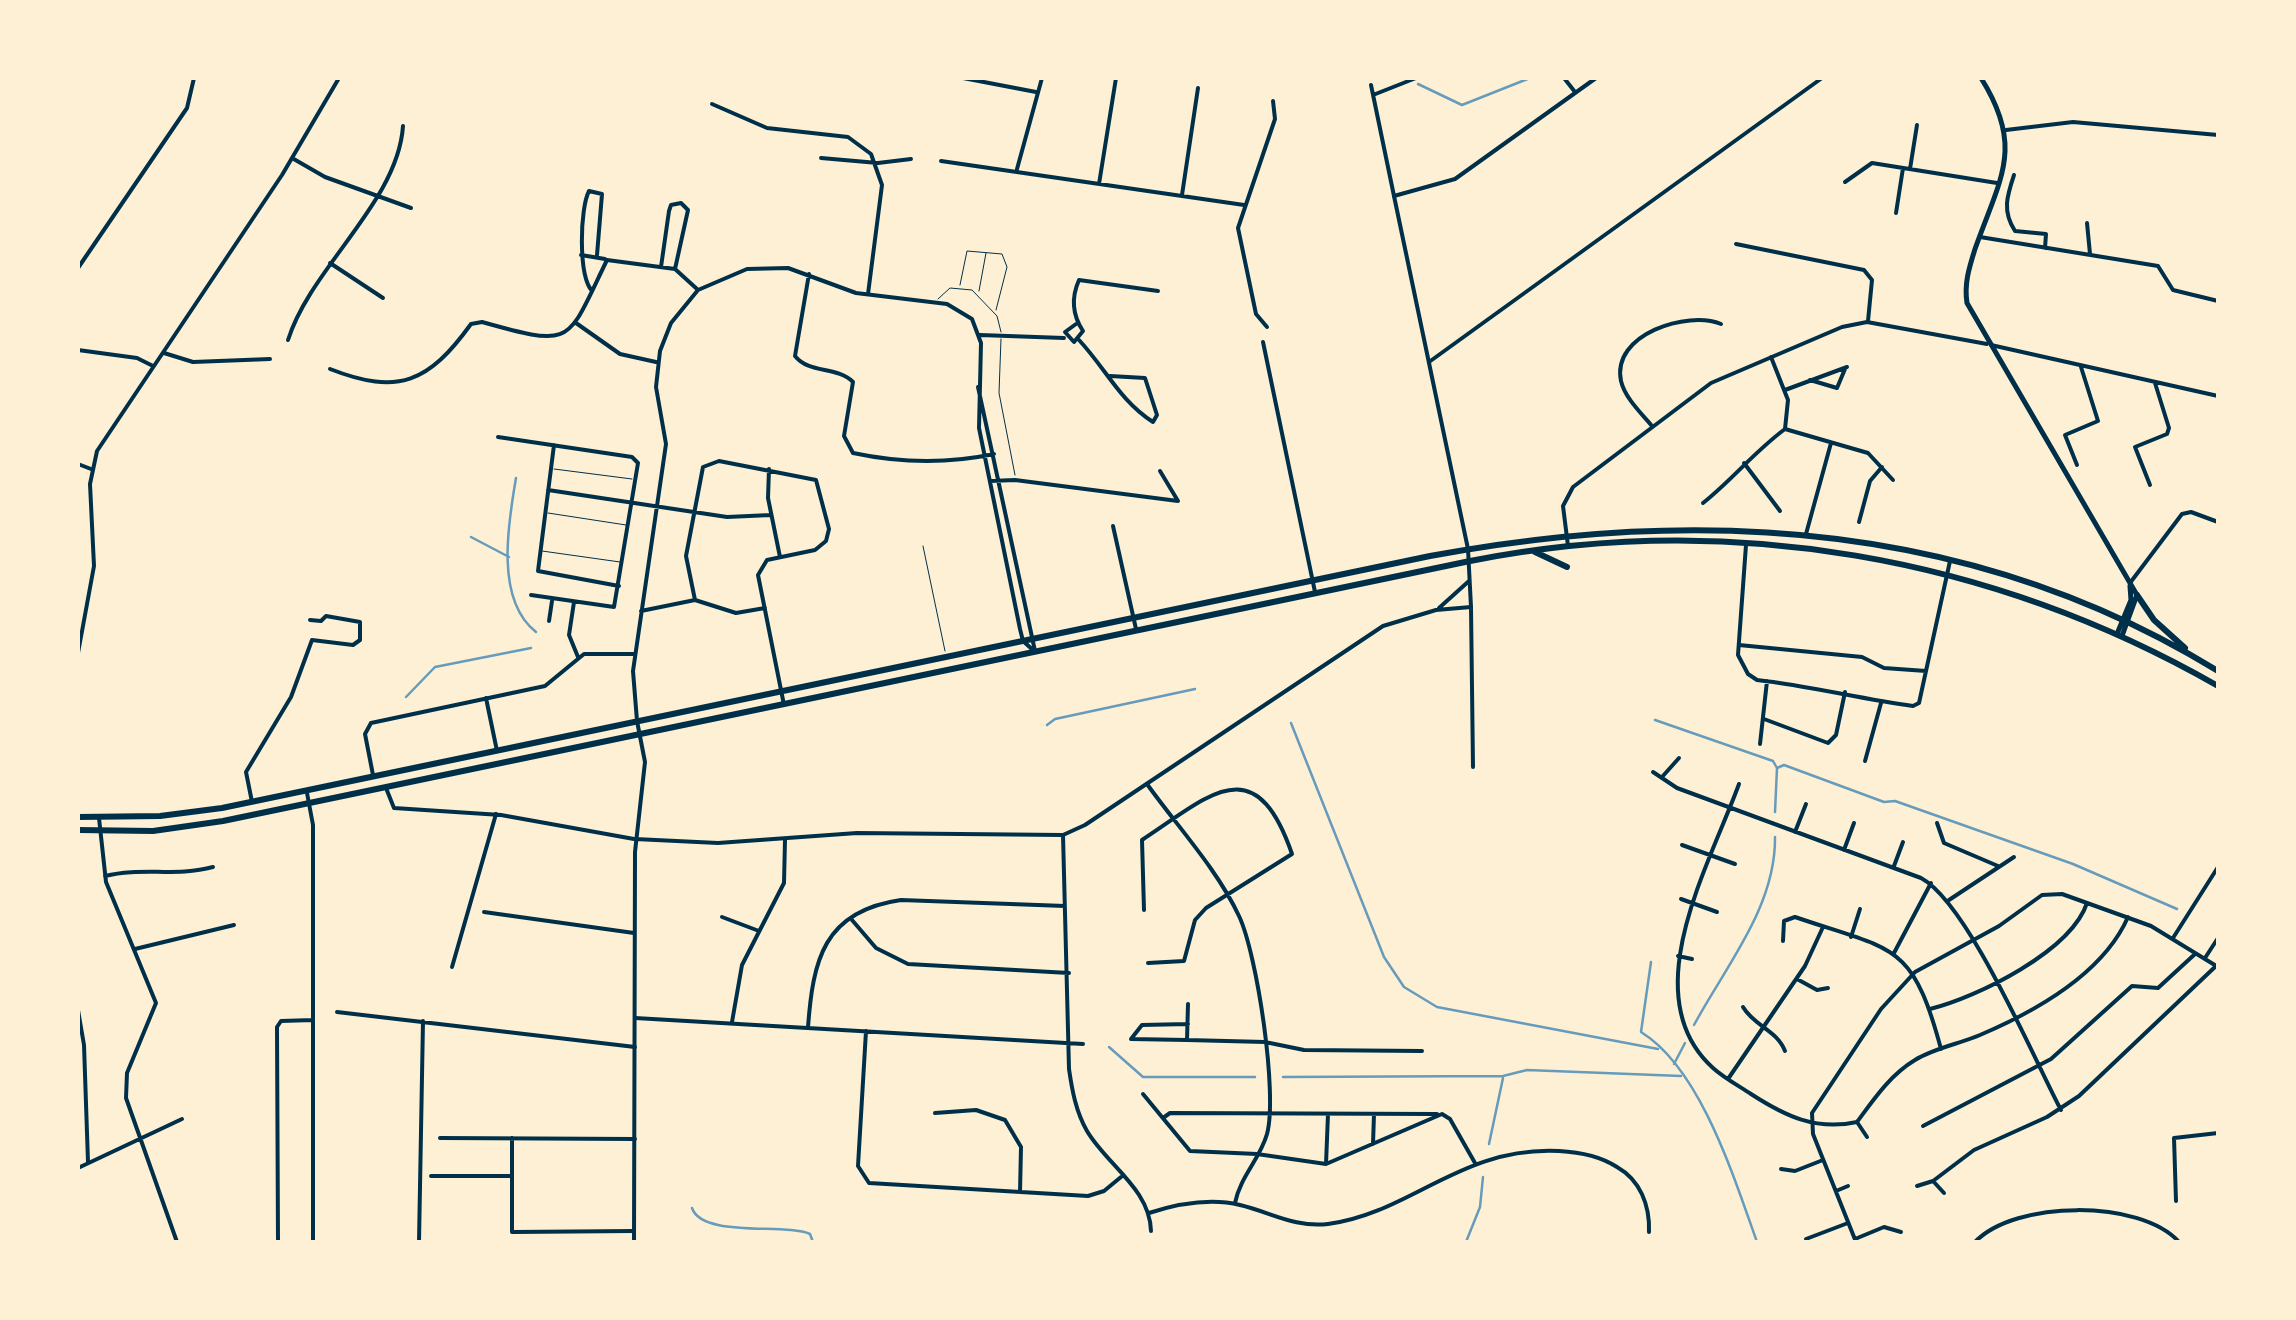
<!DOCTYPE html>
<html>
<head>
<meta charset="utf-8">
<style>
	body { margin:0 }
	#map { position:relative; width:2296px; height:1320px; overflow:hidden; background:#fdf0d5; font-family:"Alegreya Sans",sans-serif }
	canvas { display:block }
	.frame { position:absolute; inset:0; border:80px solid #fdf0d5; pointer-events:none }
</style>
</head>
<body>
<div id="map">
<canvas width="2296" height="1320"></canvas>
<div class="frame"></div>
</div>
<script>
const context = document.querySelector('canvas').getContext('2d');
context.lineJoin = 'round';
function strokePath(path, color, width, dash) { context.strokeStyle = color; context.lineWidth = width; context.lineCap = dash ? 'butt' : 'round'; context.setLineDash(dash || []); context.stroke(path); }
const stream = new Path2D(`
	M1418,84L1462,105L1530,78
	M516,478C508,524 495,600 536,632
	M471,537L509,557
	M406,697L435,667L531,648
	M1655,720L1773,761L1777,768L1775,812
	M1291,723L1384,957L1404,987L1437,1007L1658,1049
	M1047,725L1055,719L1195,689
	M1777,768L1784,765L1884,802L1895,801L2073,864L2177,909
	M1651,962L1641,1032C1701,1069 1734,1178 1757,1242
	M1694,1025C1725,967 1776,907 1775,837
	M1109,1047L1143,1077H1255
	M1674,1064L1685,1043
	M1283,1077L1503,1076L1527,1070L1681,1076
	M1489,1144L1503,1078
	M692,1208C702,1238 785,1223 810,1234L813,1242
	M1466,1242L1480,1207L1483,1177`);
const service = new Path2D(`
	M2213,78H2218
	M960,285L967,251L1002,254L1007,267L996,310
	M979,291L986,253
	M938,299L950,288L972,290L997,316L1001,332
	M1001,339L999,393L1015,475
	M554,469L632,479
	M548,513L626,525
	M923,546L945,651
	M542,551L620,562`);
const minor = new Path2D(`
	M963,78L1036,92
	M1564,78L1575,92
	M1371,85L1394,196
	M1373,95L1416,78
	M712,104L767,128L848,137L871,154L882,185L868,294
	M2006,130L2073,122L2218,135
	M292,158L325,177L411,208
	M821,158L878,163L911,159
	M941,161L1244,205
	M1017,169L1042,78
	M1910,169L1917,125
	M2014,175C2007,196 2002,211 2015,231L2046,234L2045,248
	M1845,182L1872,163L1997,183
	M1099,184L1116,78
	M1182,195L1198,88
	M1896,213L1903,168
	M2087,223L2090,254
	M1980,237L2158,266L2173,290L2218,301
	M1736,244L1864,270L1872,280L1868,321
	M581,255L605,259
	M330,263L383,298
	M661,267L669,211L671,205L681,203L688,210L675,269
	M78,268L187,108L194,78
	M809,274L795,356C809,374 837,366 853,382L844,436L853,453C900,463 947,464 994,454
	M592,291C578,275 580,208 589,191L602,194L597,255
	M576,323L620,354L656,362
	M1076,324L1065,332L1074,342L1083,331C1073,316 1071,298 1079,280L1158,291
	M1267,327L1256,314L1238,228L1275,119L1273,101
	M980,335L1064,338
	M288,340C311,267 398,202 403,126
	M1079,340C1106,369 1120,401 1153,422L1157,415L1145,378L1110,376
	M1263,342L1315,592
	M1991,345L2218,396
	M78,350L137,358L153,366
	M164,353L193,362L270,359
	M1429,362L1822,78
	M330,369C399,396 429,382 471,324L482,322C575,348 566,344 607,260L675,269L697,289
	M1810,380L1837,388L1845,369
	M978,387L1035,651
	M1785,390L1847,367
	M1652,426C1641,413 1625,398 1621,381C1611,334 1688,310 1721,324
	M1785,429L1868,453L1893,480
	M498,437L632,457L638,463L614,607L531,595
	M554,445L538,571L619,586
	M1744,463L1780,511
	M78,464L91,469
	M2077,465L2065,435L2098,421L2081,367
	M769,469L768,498L780,557
	M990,481L1015,480L1178,501L1160,471
	M2150,485L2135,447L2167,434L2169,428L2155,383
	M548,490L727,517L771,515
	M1703,503C1733,479 1754,452 1785,429L1788,400L1771,357
	M1859,522L1870,481L1882,467
	M1113,526L1136,629
	M1806,534L1831,443
	M1746,545L1738,655L1748,674L1757,680C1811,686 1860,699 1913,706L1919,703L1950,561
	M2130,583L2182,514L2191,512L2218,522
	M695,600L686,556L703,467L719,461L816,480L829,529L826,541L815,550L767,560L758,575L784,705
	M574,602L569,635L578,657
	M1471,607L1473,767
	M641,611L695,600L736,613L765,608
	M549,621L552,601
	M1739,645L1862,657L1884,668L1926,671
	M78,653L94,566L90,484L97,451L282,175L339,78
	M486,698L497,751
	M1764,719L1828,743L1836,735L1845,692
	M637,721L633,671L666,444L656,387L660,351L671,323L698,290L747,269L788,268L856,293L947,304L972,319L981,343L979,428L1020,629L1023,641L1034,651
	M1760,744L1767,681
	M1865,761L1881,703
	M1653,772L1677,788L1921,878C1968,903 2033,1057 2061,1110
	M373,775L365,734L371,723L545,686L584,654H635
	M1662,777L1679,758
	M1147,784C1177,826 1217,869 1239,916C1257,954 1278,1094 1267,1134C1260,1159 1240,1177 1235,1203
	M1739,784C1710,864 1633,996 1713,1068C1724,1078 1739,1086 1751,1094C1785,1116 1816,1131 1857,1122C1874,1099 1890,1075 1915,1060C1934,1048 1959,1044 1980,1035C2034,1012 2103,974 2128,917
	M386,788L394,808L501,815L634,839
	M307,793L313,825V1242
	M252,802L246,772L291,697L312,640L353,645L360,640V622L326,616L321,621L310,620
	M99,818L106,882L156,1003L127,1073L126,1098L177,1242
	M1937,823L1944,843L1998,866
	M1795,832L1806,804
	M1063,835L1069,1069C1072,1090 1076,1112 1087,1131C1107,1165 1150,1189 1151,1231
	M1682,845L1735,864
	M1844,850L1854,823
	M1894,866L1903,842
	M105,876C141,867 176,877 213,867
	M1681,899L1717,912
	M1949,900L2014,857
	M1144,910L1142,840C1208,797 1255,746 1292,854L1206,908L1195,920L1184,961L1148,963
	M484,912L634,933
	M722,917L759,931
	M852,920L876,948L908,964L1069,973
	M1851,937L1860,909
	M2173,938L2218,867
	M1783,941L1784,921L1795,917C1894,951 1912,941 1941,1049
	M135,949L234,925
	M1894,953L1931,883
	M1678,956L1692,959
	M2205,958L2218,938
	M452,967L496,814
	M1797,979L1817,990L1828,988
	M1743,1007C1754,1026 1777,1030 1785,1051
	M1930,1009C1978,997 2071,951 2087,903
	M78,1010L84,1045L88,1162
	M337,1012L635,1047
	M635,1018L1083,1044
	M732,1022L742,965L784,883L785,840
	M808,1027C813,961 823,911 901,900L1065,906
	M866,1031L858,1166L869,1183L1088,1196L1104,1191L1121,1177
	M1131,1039L1187,1040L1188,1004
	M1131,1039L1142,1025L1188,1024
	M1187,1040L1265,1042L1304,1050L1422,1051
	M1728,1079L1805,966L1823,927
	M1143,1094L1190,1151L1257,1154L1326,1164L1442,1114L1450,1119L1475,1163
	M935,1113L976,1110L1005,1120L1021,1147L1020,1192
	M1163,1118L1170,1113L1437,1114
	M1857,1122L1867,1137
	M1923,1126L2051,1059L2132,986L2158,988L2195,954
	M440,1138L635,1139
	M512,1138V1232L634,1231
	M1373,1144L1374,1114
	M1326,1164L1328,1114
	M78,1168L182,1119
	M1781,1169L1795,1171L1823,1160
	M431,1176H512
	M1917,1186L1933,1181
	M1836,1191L1848,1186
	M1944,1193L1933,1181L1974,1150L2047,1117L2079,1096L2216,966
	M2176,1201L2174,1138L2218,1133
	M1149,1213C1177,1204 1211,1198 1240,1205C1270,1212 1295,1228 1328,1224C1411,1213 1461,1146 1559,1151C1579,1152 1600,1156 1617,1167C1640,1180 1650,1205 1649,1232
	M1806,1239L1848,1223
	M1855,1239L1884,1227L1901,1232
	M278,1242L277,1027L281,1021L313,1020
	M419,1242L423,1021
	M1856,1242L1813,1134L1812,1113L1881,1009L1915,972L1999,926L2042,895L2062,894L2151,926L2218,967
	M1975,1242C2015,1200 2140,1199 2179,1242`);
const tertiary = new Path2D(`
	M1568,546L1563,506L1573,487L1711,383L1842,327L1867,322L1987,344
	M1439,608L1469,581
	M635,839L718,843L857,833L1063,835L1085,825L1383,626L1436,610L1471,607L1468,549L1394,196L1455,179L1596,78
	M634,1242L635,852L645,762L637,721`);
const secondary = new Path2D(`
	M1981,78C2025,148 2000,178 1975,249C1969,268 1964,284 1967,303L2137,595L2122,636
	M2117,634L2131,600L2130,586`);
const trunk = new Path2D(`
	M1535,552L1567,567
	M2137,595L2154,620L2185,648
	M78,817L160,816L222,808L1430,556C1703,505 1976,522 2218,671
	M78,830L153,831L223,821L1470,561C1728,510 1991,556 2218,686`);
strokePath(stream, '#669bbc', 2.5);
strokePath(service, '#003049', 1);
strokePath(minor, '#003049', 4);
strokePath(tertiary, '#003049', 4);
strokePath(secondary, '#003049', 5);
strokePath(trunk, '#003049', 6);
</script>
</body>
</html>
